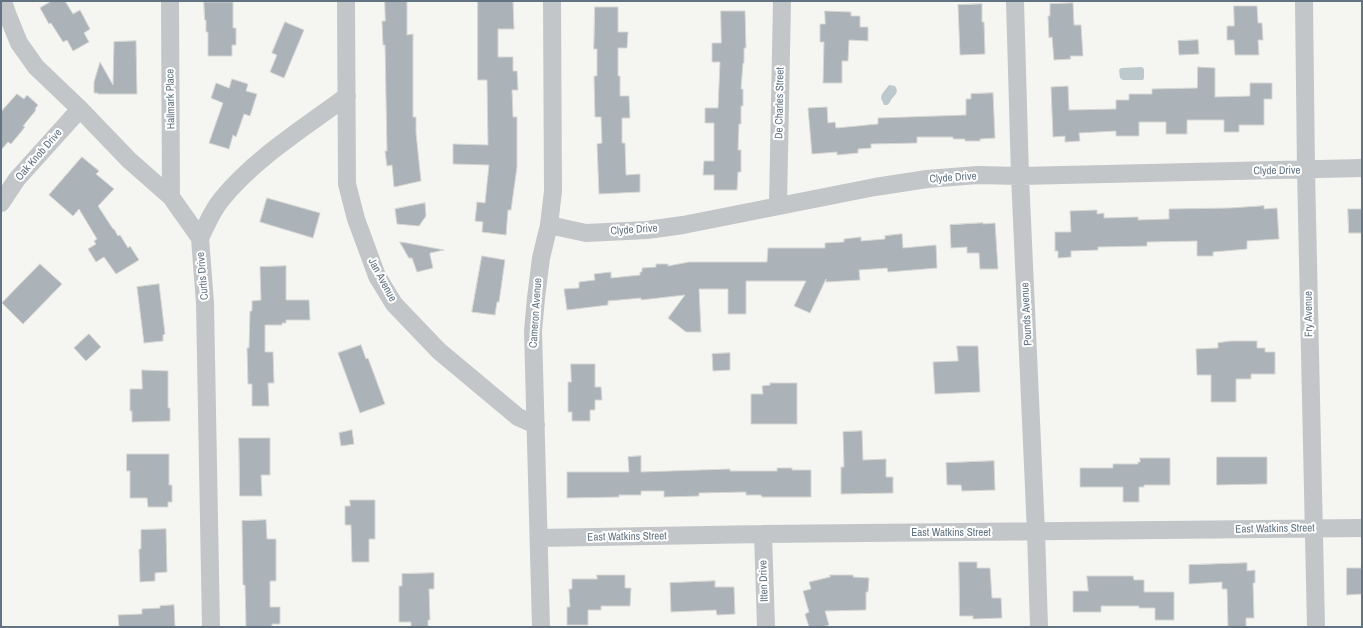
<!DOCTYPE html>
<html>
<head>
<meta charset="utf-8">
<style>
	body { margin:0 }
	#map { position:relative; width:1363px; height:628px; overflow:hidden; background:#f5f5f1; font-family:"Archivo Narrow",sans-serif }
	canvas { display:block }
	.frame { position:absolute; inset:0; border:2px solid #627483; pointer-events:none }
</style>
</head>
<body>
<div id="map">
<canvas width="1363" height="628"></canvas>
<div class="frame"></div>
</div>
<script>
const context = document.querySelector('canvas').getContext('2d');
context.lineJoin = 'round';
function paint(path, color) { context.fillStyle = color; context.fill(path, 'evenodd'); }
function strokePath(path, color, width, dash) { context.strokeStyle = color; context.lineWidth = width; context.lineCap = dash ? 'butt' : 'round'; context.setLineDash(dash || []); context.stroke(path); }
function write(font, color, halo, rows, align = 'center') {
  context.font = font + ' "Archivo Narrow",sans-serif'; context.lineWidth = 4; context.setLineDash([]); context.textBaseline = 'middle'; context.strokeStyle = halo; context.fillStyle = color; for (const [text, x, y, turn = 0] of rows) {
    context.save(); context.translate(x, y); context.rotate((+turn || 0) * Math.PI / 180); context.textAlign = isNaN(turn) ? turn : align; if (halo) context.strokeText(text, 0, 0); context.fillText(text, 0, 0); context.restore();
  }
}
const water = new Path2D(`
	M1142,67L1144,69V78L1143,80H1123L1120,78L1119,70L1121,68Z
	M889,85L895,86C900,93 894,95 891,100C890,102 889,104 887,105H884L881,98L882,94Z`);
const building = new Path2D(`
	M52,1H65L73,14L80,10L90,29L84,33L89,42L73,51L67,40L63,42L51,23L49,24L40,8Z
	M385,1H407V35L413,34V117H416V133L421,181L394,187L392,165L387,166L385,151H387L385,45H383L382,21H385Z
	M478,1H513L514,29H498V57H513V71H517L518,90H512L513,117H517V167L511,210H508L506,235L482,232L483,222L475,221L477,202L485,203L489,165L453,164V144L488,145L487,80H478Z
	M204,2H233V28H236V45H232V56H208V32H206V20H205Z
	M1073,3L1074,25H1081L1083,56H1070L1071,59L1054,60L1052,37L1049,38L1048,16H1050V4Z
	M982,4V22H984L985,54L960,55L958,5Z
	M1234,6H1257L1258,23H1262L1263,40H1258L1259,55H1235L1234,40H1227V26H1234Z
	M595,7H618V32H628L627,48H618V76H620V96H629L630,118H622V143H625L626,175L640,174V192L599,194L597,144L602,143L601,117H595L594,76H597V49H594Z
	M721,11H745L746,48H744V63H743L741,89H743V106H741V124H739L738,150H741V172H738L737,190H714V175H703L704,161H714V123H705V108H718L720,62H712V43H721Z
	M825,11L851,12V16H860V27H868V41L849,40L848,61H842V83H823L824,42H820V24H825Z
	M285,22L304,30L284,78L270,72L277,55L272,53Z
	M1198,40L1199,54L1179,55L1178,41Z
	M136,41L137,94H98V93H94V82L100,62L113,85L114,42Z
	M1198,67L1215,68V97L1250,96V83H1272V99H1264V125H1239V132H1224V120H1187V134H1166V122H1139V136H1116V131L1079,133L1080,141L1065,142V136L1053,137L1051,87L1068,86L1069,110L1116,109V100H1129V94H1152V89L1197,88Z
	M232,79L248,84L246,91L257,94L250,116L244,114L236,137L233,135L229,149L209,143L223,103L211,98L216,83L229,88Z
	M993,93L995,138L980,139V141H965V139H953V137H917V143L871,144V148L858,149V153L837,155V152L812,154L808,108L827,107L828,123L835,122L836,128L878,124V118L966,115V99H971V94Z
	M17,94L24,99L27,95L38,105L35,109L36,110L23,126L25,127L11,144L8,142L1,150V112Z
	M82,157L99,171L96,174L114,189L98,206L113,229H114L118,236L120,235L128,248L130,246L139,260L116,274L104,257L96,262L88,249L96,244L94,241L97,239L79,209L73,216L49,195Z
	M267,198L320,213L313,238L260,222Z
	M425,203L426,216L419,226L397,224L395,209Z
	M1264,206V209L1277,208L1279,239L1247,241V249L1213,252V256H1197V241L1147,242V246L1098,247V250L1071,251V257L1058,258V251H1055V232H1071L1070,211L1097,210V214L1104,213V218L1138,217V220L1169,219V209L1230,208Z
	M1348,209H1362V233H1349Z
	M983,223V224L995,223L998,269H980L979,253H967V247L951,248L950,225Z
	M902,234L903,248L936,245L937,268L888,272L887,268L859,270L860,280L826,282V279L810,313L794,306L806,281H746V314H728V289H699L701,332H686L668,318L685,295L641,300V298L608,301V305L567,310L564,289L579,288V282L595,280L594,274L611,272V278L640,275V272H642V268L656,267V264H668V266L689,262H767L768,248H825V243L844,242V239L861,237V241L885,239V236Z
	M400,242L407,243L444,250L430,253V255L433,268L417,272L412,258H409Z
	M482,256L505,260L499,302H497L495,315L472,312Z
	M40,264L62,284L23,324L2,303Z
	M286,266V300H309L310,320H286V323H282V325H265V352H273L274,383H268L269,406H252V384H248L247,348H249L250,311H252V301L261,300L260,267Z
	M159,284L165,334L163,335V341L144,343L137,287Z
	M89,334L101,347L86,361L74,348Z
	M1231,341H1257V348H1265V352H1275V374H1251V379H1236V402H1211V375H1197L1196,349L1218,348V343Z
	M361,345L366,359L368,358L385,404L360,413L338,353Z
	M957,346H978L980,392L935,394L933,362L958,361Z
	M730,353V370L713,371L712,354Z
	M571,364H595V387H601L602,400H595V410H590V421H572V412H568V382H571Z
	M142,370L168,371V408H170V421L132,422V411H130V389H142Z
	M770,383H797V424H751V394H763L762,386L770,385Z
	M352,430L354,444L341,446L339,433Z
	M862,431L863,460L886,459V477H893V493L841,494V467H844L843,432Z
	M239,438H270V475H261L262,496H240Z
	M127,454H169V485H172V502H168V507H148L147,498H130V471H127Z
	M641,456V472L730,469V471H777V468H792V470H811V497H762L761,495H746V492L699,493V496L664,497V491H641V495H619V497L567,498V472H629L628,457Z
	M1217,457H1267V484L1217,485Z
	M1140,458H1170V485H1144V487H1139V502H1123V487H1080V468H1113V464H1138V462H1140Z
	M994,461L995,490L962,491L961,485H947L946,463Z
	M350,500H375V539H369V562H352L351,525H345V506H350Z
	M266,520L267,539H276V581H270V607H280V624H272V627H246L245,585H243L242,521Z
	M166,529L167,572L155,573V581L140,582L139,549H141V530Z
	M959,562H977V568H990L992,598H1001L1002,618L973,619V616H960Z
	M1247,563V571L1255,570V583H1253L1254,618H1246V627H1228L1227,589H1222V582L1189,584V565Z
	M1347,568H1362V594L1347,595Z
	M434,573V589H429L430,620H428V627H411V622H399V586H402V574Z
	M597,575H625V588H631L630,606H601V610H588V625H567V607H570L569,589H572V579H597Z
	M830,575H853V577L869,578L868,592H866V610L825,611L829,625L822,627H809L805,614L809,612L803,591L811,589L809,582L830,577Z
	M1087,576H1133L1134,580H1144V592H1174V620H1155V608H1139V606H1101V612H1073V591H1088Z
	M715,581V587H734L735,614L717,615L716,610L671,612L670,583Z
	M174,605L175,627H119L118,615L142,614V609L160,608V606Z`);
const street = new Path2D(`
	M3,1L8,16L19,43L36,67L80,109L129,160L171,197L200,238L205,303L211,627
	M170,1L171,197
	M346,1L347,184L356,219L377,276L394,304L439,351L518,417L536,425
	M1015,1L1020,176L1036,532L1039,627
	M1304,1L1306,170L1316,627
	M1,203L17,179L80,109
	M778,205L782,1
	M549,225L586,233L647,230L683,225L875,187L927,179L978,175L1020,176L1362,168
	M200,238C206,226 212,211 221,200C255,158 304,128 347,96
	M763,534L766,627
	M539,538L763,534L1362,528
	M541,627L533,331L536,298L541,258L549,225L553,191L552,1`);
const streetNames = [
	["Hallmark Place",171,99,-91],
	["De Charles Street",780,103,-89],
	["Oak Knob Drive",39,155,-49],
	["Clyde Drive",1277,171,-1],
	["Clyde Drive",953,178,-4],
	["Clyde Drive",634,230,-4],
	["Curtis Drive",203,276,-95],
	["Jan Avenue",382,280,62],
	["Cameron Avenue",536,313,-86],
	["Pounds Avenue",1027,314,-93],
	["Fry Avenue",1309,314,-91],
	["East Watkins Street",1275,529,-1],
	["East Watkins Street",951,533],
	["East Watkins Street",627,537,-1],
	["Itten Drive",764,581,-92]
];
paint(water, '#bdc8cd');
paint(building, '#abb3b8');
strokePath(building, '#d6d6d3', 1);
strokePath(street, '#c2c6c9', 18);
write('11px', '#627483', '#fff', streetNames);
</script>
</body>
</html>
